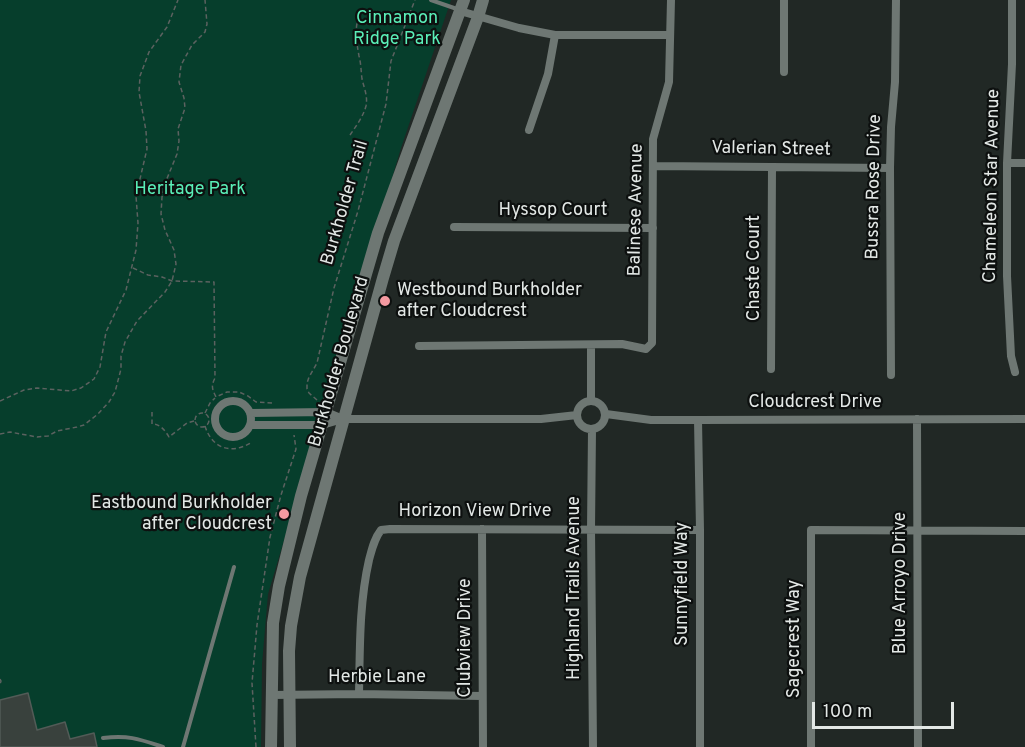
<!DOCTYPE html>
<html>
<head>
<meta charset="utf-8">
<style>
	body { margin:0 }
	#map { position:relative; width:1025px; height:747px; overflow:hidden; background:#212825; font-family:Overpass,sans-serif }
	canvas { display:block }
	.scale { position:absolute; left:812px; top:702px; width:142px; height:27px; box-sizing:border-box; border:3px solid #e3e8e6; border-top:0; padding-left:8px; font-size:18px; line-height:21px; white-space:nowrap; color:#e3e8e6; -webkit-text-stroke:4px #0d100f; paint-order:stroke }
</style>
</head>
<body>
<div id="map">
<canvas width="1025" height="747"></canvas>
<div class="scale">100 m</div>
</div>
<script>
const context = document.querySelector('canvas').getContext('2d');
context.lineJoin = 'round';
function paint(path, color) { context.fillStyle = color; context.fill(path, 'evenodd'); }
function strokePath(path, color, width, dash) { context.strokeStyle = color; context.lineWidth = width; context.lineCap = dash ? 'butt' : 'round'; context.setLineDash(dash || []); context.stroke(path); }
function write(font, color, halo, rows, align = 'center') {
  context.font = font + ' Overpass,sans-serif'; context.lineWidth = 4.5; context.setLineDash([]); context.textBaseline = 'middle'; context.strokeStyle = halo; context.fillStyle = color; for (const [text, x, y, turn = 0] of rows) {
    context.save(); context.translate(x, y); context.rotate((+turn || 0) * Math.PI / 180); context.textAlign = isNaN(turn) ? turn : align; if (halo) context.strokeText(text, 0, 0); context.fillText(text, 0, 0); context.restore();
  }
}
const green = new Path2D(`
	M0,0H451L401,148L268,594L262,664L261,747H0Z`);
const building = new Path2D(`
	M28,693L37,730L65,722L70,739L94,733L97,747H0V700Z`);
const path = new Path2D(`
	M350,135C356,126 363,117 366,106C368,96 364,88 362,79C361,71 361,63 359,56C357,44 355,35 357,23
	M133,268L148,275L162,277L172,281L214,282L215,378C211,386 212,389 216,397L227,392H239L248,396L256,402L272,403
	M317,400L309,393L307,389V383L309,377L317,363L334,288L358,211L386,104L391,61L415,0
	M0,401L24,390L37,388L71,391L81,388L94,379L100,367L106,332L126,290L136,250L138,223L136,196L147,149L146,131L139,92L140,76L149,52L167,27L178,0
	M152,412V424C160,424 165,430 169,437L187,423L194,421
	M195 420a7 7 0 1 1 14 0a7 7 0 1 1-14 0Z
	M205,413L210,403L215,398
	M205,426C212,449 232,455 252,442
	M0,434L10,432L37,437L48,436L57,431L77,427L84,425L98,414L109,402L115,392L121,369V356L125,342L137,321L165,292L172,281L176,264L174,250L165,230L161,214L162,197L166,181L177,154L179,141L178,129L185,108L184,98L179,82L181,65L192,45L205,32L207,24L205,0
	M0,679L1,681L0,684
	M256,747L252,683L257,625L270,537L281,495L296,449L294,435`);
const service = new Path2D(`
	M431,0L457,9
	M103,738C129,735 139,739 163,747
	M183,747L234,567`);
const minor = new Path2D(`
	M784,0V72
	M1012,0V64L1007,163V276L1011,356L1015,372
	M460,11L519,28L555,35H670
	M529,130L548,74L555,35
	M1007,163H1025
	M653,166L890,168
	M454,227L653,228
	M419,346L622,344L646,349L652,343L653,139L669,82L671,0
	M771,369L772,167
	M891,375L890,168L891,127L895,82L896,0
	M577 415a14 14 0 1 1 28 0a14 14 0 1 1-28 0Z
	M215 419a18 18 0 1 1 36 0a18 18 0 1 1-36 0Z
	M591,401V345
	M250,413L326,412L343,419
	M606,414L651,420H698L1025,419
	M917,419L918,747
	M698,420L700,530V747
	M250,425H322L343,419H541L577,415
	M592,430L591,529L593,747
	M482,529L483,747
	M359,694C360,649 359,604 369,560C372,549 374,539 381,530L390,529L700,530
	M271,695L359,694L482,696
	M811,747V530L1025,531`);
const secondary = new Path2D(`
	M271,747L273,623L279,586L301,496L378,233L464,0
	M290,747L289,651L291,626L300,577L383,278L394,241L478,17L483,0`);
const markers = [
	[385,301,6,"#f49aa1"],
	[284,514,6,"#f49aa1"]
];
const parkNames = [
	["Cinnamon",397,19],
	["Ridge Park",397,40],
	["Heritage Park",190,190]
];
const streetNames = [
	["Valerian Street",771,150,1],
	["Chameleon Star Avenue",993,186,-89],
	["Bussra Rose Drive",875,187,-89],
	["Burkholder Trail",346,203,-74],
	["Balinese Avenue",637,210,-89],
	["Hyssop Court",553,211],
	["Chaste Court",755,268,-90],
	["Burkholder Boulevard",340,362,-74],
	["Cloudcrest Drive",815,403],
	["Horizon View Drive",475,512],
	["Blue Arroyo Drive",901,583,-90],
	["Sunnyfield Way",683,584,-90],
	["Highland Trails Avenue",575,588,-90],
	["Clubview Drive",466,638,-90],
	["Sagecrest Way",795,639,-90],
	["Herbie Lane",377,678]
];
const poiNames = [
	["Westbound Burkholder",397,291],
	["after Cloudcrest",397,312],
	["Eastbound Burkholder",272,504,"right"],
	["after Cloudcrest",272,525,"right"]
];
paint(green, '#063e2c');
paint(building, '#39413d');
strokePath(building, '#525b57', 1.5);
strokePath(path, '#5c6260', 1.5, [4.5, 3]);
strokePath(service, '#6e7773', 4);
strokePath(minor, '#6e7773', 8);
strokePath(secondary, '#6e7773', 12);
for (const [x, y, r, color] of markers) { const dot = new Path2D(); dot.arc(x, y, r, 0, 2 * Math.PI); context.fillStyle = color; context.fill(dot); strokePath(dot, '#0d100f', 2); }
write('18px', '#5aefb8', '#0d100f', parkNames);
write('18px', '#e3e8e6', '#0d100f', streetNames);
write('18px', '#e3e8e6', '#0d100f', poiNames, 'left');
</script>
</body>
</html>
